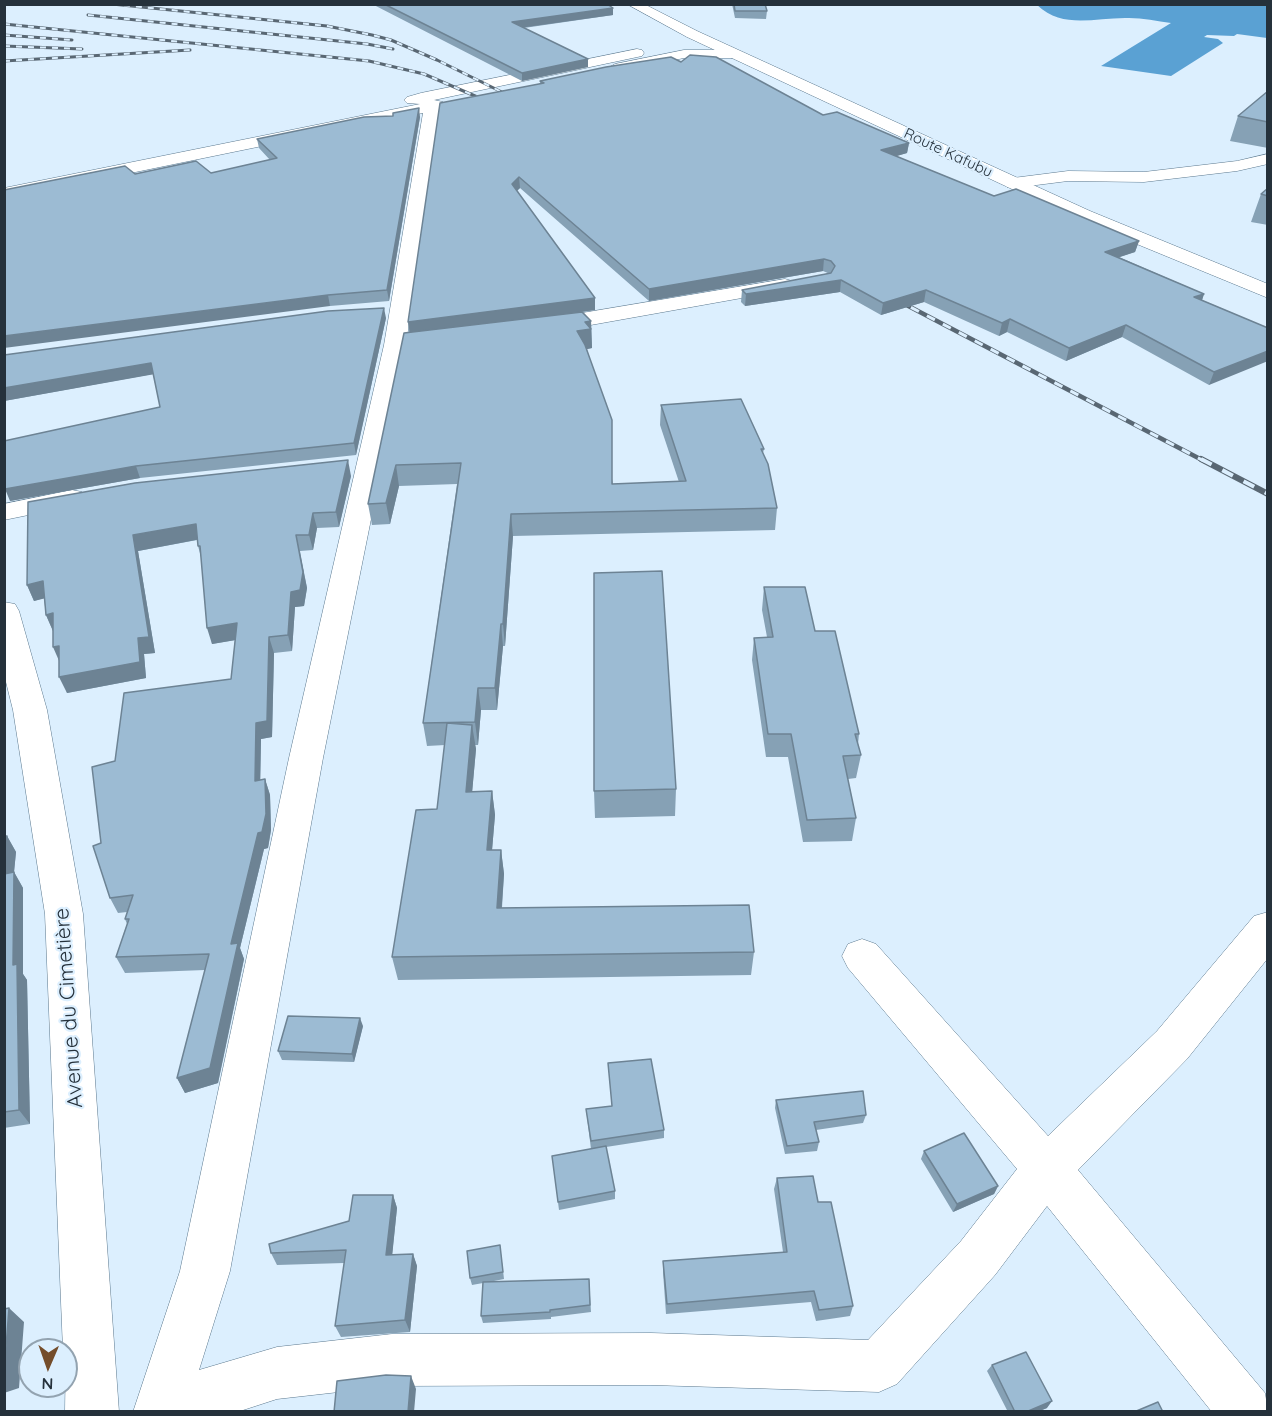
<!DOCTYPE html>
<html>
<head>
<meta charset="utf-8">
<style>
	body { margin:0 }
	#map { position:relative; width:1272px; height:1416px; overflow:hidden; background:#dceffe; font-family:Quicksand,sans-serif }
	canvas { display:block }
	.frame { position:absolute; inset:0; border:6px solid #25313b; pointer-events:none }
	.north { position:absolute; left:18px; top:1338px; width:60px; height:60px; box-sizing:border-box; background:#dceffe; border:2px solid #93a3b0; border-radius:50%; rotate:182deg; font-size:16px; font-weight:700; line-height:24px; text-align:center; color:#25313b }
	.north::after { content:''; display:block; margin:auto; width:21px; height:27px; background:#744d2b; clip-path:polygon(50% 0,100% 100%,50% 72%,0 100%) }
</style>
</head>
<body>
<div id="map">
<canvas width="1272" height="1416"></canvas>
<div class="frame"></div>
<div class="north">N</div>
</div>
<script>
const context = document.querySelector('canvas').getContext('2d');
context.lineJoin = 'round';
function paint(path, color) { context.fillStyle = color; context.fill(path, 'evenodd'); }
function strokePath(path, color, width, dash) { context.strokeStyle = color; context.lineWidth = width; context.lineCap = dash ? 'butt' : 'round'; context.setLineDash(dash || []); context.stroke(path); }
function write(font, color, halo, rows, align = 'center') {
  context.font = font + ' Quicksand,sans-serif'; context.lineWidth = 4.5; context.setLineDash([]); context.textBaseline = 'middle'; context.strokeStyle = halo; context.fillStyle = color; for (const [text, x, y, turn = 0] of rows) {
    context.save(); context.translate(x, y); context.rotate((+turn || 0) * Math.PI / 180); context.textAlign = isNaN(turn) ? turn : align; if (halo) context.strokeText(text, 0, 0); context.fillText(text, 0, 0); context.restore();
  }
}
const water = new Path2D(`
	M1037,5H1267V38L1237,34L1234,36L1207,35L1204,37L1218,39L1223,43L1171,76L1101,66L1171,23C1157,21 1143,18 1129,18C1095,17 1064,30 1037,5Z`);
const minor = new Path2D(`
	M637,49L642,50L644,53L642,56L434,100L443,102L446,105L439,109L406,345L323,758L230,1271L199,1370L277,1347L392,1334L651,1333L868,1340L961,1241L1017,1169L848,968L842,956L848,944L862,939L876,944L1048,1136L1157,1031L1254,916L1268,912V958L1187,1059L1078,1170L1265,1393L1268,1412H1212L1047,1206L995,1275L897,1384L879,1392L651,1385L392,1386L277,1399L237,1412H133L180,1271L289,758L384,345L423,113L4,199V188L420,104L407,103L404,100L407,97L421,93Z
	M684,50H737L744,54L737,58H684L615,72L608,68L615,64Z
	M1268,154V164L1237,171L1144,182L1068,181L1013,188L1007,187L1004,183L1007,179L1013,178L1068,171L1144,172L1237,161Z
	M785,279L792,281L795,285L792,289L546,333L538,331L535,326L538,321L546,319Z
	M72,490L82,492L85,498L82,504L4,520V504Z
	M4,602L15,604L19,611L47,710L83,914L119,1412H65L66,1350H63L45,914L13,710L4,674Z`);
const secondary = new Path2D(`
	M627,4H644L697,31L1090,211L1268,284V298L1076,219L687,37Z`);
const railFar2 = new Path2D(`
	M112,4L327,26L372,35L391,40L437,60L516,99
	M88,15L367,44L393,49
	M4,24L369,61L424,74L489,102
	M4,35L72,40
	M4,46L82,49
	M4,61L190,50`);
const railFar1 = new Path2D(`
	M895,299L1204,461`);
const rail = new Path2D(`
	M1201,459L1268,494`);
const wall = new Path2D(`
	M372,4H607L613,15L524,28L588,67L522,81Z
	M732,4H765L767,11L766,19L735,18Z
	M681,62L823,115L909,143L907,153L896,156L994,196L1139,241L1135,252L1119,257L1204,294L1202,300L1268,328L1209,385L1122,337L1066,361L1007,332L999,336L924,302L881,315L840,292L745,306L741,302L742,290L830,274L823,271L649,301L520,188L517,191L595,298V310L583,312L591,321L592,348L587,349L613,484L679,482L660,425L661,405L764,449L763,453L777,508L775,530L513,536L505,646H503L497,710H481L478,745H475L476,749L472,792L492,791L495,815L492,850H501L504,874L502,908L754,952L751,975L398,980L392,957L437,809L445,745L427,746L423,723L457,484L399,486L390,524L372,525L368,504L409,333L408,322L540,83V81Z
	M1268,91V148L1230,141L1238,116Z
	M420,117L389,301L330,306L135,174L211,173L270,160L259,148L257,139Z
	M1268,188V225L1251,222L1261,194Z
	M386,318L356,455L140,478L10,501L160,407L153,374L4,401V355Z
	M351,476L339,527L317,528L313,550L300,551L307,588L304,606L295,607L292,651L274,653L272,737L261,739L260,780L265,779L270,795L271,830L268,848L264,849L240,948L244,959L218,1083L185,1093L177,1078L205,970L125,973L116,957L127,924L125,919L127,912L118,913L110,898L101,843L115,761L231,679L235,640L212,644L201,557L198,546L197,540L138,551L155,653L144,654L146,678L67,693L53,631L46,615L44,598L34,601L27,585Z
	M764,587L815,631L859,734L858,744L861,755L856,778L848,779L856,818L852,841L803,842L788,757H766L752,660L754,638L767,637L762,610Z
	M676,789L675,816L595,818L594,791Z
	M4,836H7L16,852L14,872L23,888V974L27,980L30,1124L4,1128Z
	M363,1026L354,1062L282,1060L278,1051Z
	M608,1063L664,1130V1138L606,1147L615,1191V1199L559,1210L552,1156L591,1149L586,1109L612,1106Z
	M776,1100L866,1115L863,1123L816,1130L819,1142L817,1151L785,1154L775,1108Z
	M924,1151L998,1186L994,1194L953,1212L921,1159Z
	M777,1178L818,1202L853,1306L850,1316L816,1321L811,1302L666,1314L663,1272V1261L783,1252L774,1189Z
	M393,1195L397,1208L392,1255L413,1254L417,1266L410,1332L341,1337L335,1326L344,1263L277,1265L271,1253L349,1221Z
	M500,1245L504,1279L489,1282L589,1279L591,1312L551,1317V1319L483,1323L481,1316L483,1283L472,1285L470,1278Z
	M992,1365L1047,1408L1037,1412H1008L987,1371Z`);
const shadedWall = new Path2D(`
	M613,8V15L512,29V22Z
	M588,59V67L522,81V73Z
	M419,108L420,117L389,301L387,290Z
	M909,143L907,153L880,161L881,150Z
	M519,177L520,188L512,195V184Z
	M1139,241L1135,252L1102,263L1105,252Z
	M824,259L823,271L649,301V289Z
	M841,280L840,292L745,306L746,294Z
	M926,290L924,302L881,315L883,303Z
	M1204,294L1200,306L1194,297Z
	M328,295L330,306L4,348V336Z
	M595,298V310L410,334L408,322Z
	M384,308L386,318L356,455L354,443Z
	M1010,319L1007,332L999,336L1002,323Z
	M591,321L592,348L578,351L577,331L585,322Z
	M1126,325L1122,337L1066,361L1069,348Z
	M1268,351V361L1209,385L1214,372Z
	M151,363L155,374L4,401V388Z
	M348,460L351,476L339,527L336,512Z
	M396,465L399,486L390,524L386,503Z
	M136,466L140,478L10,501L5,489Z
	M313,513L317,528L313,550L309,535Z
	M511,514L513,536L505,646L503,624Z
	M196,524L201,539L138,551L155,653L144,654L146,678L67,693L59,677L133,535Z
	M296,535L307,588L304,606L295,607L292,651L288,635L291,592Z
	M43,581L50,597L34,601L27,585Z
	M53,613V631L46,615Z
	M237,623L242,639L212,644L207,628Z
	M501,624L503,646L497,710L495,688Z
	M269,637L274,653L272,737L261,739L260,797L255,781L256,723Z
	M59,646L60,663L53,647Z
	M478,688L481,710L478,745L475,722Z
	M472,725L476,749L470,816L466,792Z
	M265,779L270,795L271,830L268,848L264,849L240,948L244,959L218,1083L185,1093L177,1078L231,944Z
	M492,791L495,815L490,874L487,850Z
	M7,836L16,852L14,872L23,888V974L27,980L30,1124L19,1110L13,965L4,878V857Z
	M501,850L504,874L500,931L497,908Z
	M360,1018L363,1026L354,1062L352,1054Z
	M998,1186L994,1194L953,1212L957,1204Z
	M393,1195L397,1208L391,1267L386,1255Z
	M413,1254L417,1266L410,1332L405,1320Z
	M9,1308L24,1322L19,1388L4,1393V1373Z
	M411,1376L416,1389L414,1412H408Z
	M1052,1401L1047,1408L1037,1412H1026Z`);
const building = new Path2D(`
	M384,4H607L613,8L512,22L588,59L522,73Z
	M734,4H765L767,11H735Z
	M690,55L716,57L823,115L837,112L909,143L881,150L994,196L1016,189L1139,241L1105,252L1204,294L1194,297L1268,328V351L1214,372L1126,325L1069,348L1010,319L1002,323L926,290L883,303L841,280L746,294L742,290L831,273L835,266L831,261L824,259L649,289L519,177L512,184L595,298L408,322L440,103L544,83L540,81L606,67L671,57L681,62Z
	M1268,91V122L1238,116Z
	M419,108L387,290L328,295L4,336V190L125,166L135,174L196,161L211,173L277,158L257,139L364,117L393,116V113Z
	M1268,188V196L1261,194Z
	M384,308L354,443L136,466L5,489L4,441L160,407L151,363L4,388V355L328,311Z
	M582,312L591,321L585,322L591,329L577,331L585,345L612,420V484L686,481L661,405L741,399L764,449H761L768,464L777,508L511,514L503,624H501L495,688H478L475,722L423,723L461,463L396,465L386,503L368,504L404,333Z
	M348,460L336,512L313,513L309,535H296L303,572L300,590L291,592L288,635L269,637L267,721L256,723L255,781L265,779L266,814L262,832L258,833L231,944L238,943L210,1068L177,1078L209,954L116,957L129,919H125L133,895L110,898L93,846L101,843L92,767L115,761L124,693L231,679L237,623L207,628L200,546H198L196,524L133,535L149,637L138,638L140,662L59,677V646L53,647V613L46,615L43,581L27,585L28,502L135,483Z
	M662,571L676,789L594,791V573Z
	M764,587H805L815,631H835L859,734H855L861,755L843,756L856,818L807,820L791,734H768L754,638L773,637Z
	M447,723L472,725L466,792L492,791L487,850H501L497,908L749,905L754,952L392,957L416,810L437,809Z
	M4,836H7L4,857Z
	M14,872L13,965L17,964L19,1110L4,1112V874Z
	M288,1016L360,1018L352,1054L278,1051Z
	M651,1059L664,1130L591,1141L586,1109L612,1106L608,1063Z
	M863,1091L866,1115L814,1122L819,1142L787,1146L776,1100Z
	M964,1133L998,1186L957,1204L924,1151Z
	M606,1146L615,1191L558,1202L552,1156Z
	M813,1176L818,1202H831L853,1306L819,1310L814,1291L667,1304L663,1261L787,1252L777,1178Z
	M353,1195H393L386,1255L413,1254L405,1320L335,1326L346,1250L271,1253L269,1244L349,1221Z
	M500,1245L503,1272L470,1278L467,1251Z
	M589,1279L590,1305L550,1310V1312L481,1316L483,1282Z
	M9,1308L4,1373V1309Z
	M1026,1352L1052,1401L1026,1412H1015L992,1365Z
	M386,1375L411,1376L408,1412H334L337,1381Z
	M1158,1402L1163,1412H1134Z`);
const farStreetnames = [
	["Route Kafubu",948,153,25]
];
const nearStreetnames = [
	["Avenue du Cimetière",69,1008,-94]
];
paint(water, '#5aa1d3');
strokePath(minor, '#5b788e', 1);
strokePath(secondary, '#5b788e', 1);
paint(minor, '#fff');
paint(secondary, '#fff');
strokePath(railFar2, '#596773', 3);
strokePath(railFar1, '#596773', 4.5);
strokePath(rail, '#596773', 6);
strokePath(railFar2, '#dceffe', 2, [6]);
strokePath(railFar1, '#dceffe', 3, [9]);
strokePath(rail, '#dceffe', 4, [12]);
paint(wall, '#86a1b5');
paint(shadedWall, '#6d8394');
paint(building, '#9cbbd3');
strokePath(building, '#6d8394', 1.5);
write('15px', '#25313b', '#dceffe', farStreetnames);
write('21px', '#25313b', '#dceffe', nearStreetnames);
</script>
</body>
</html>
